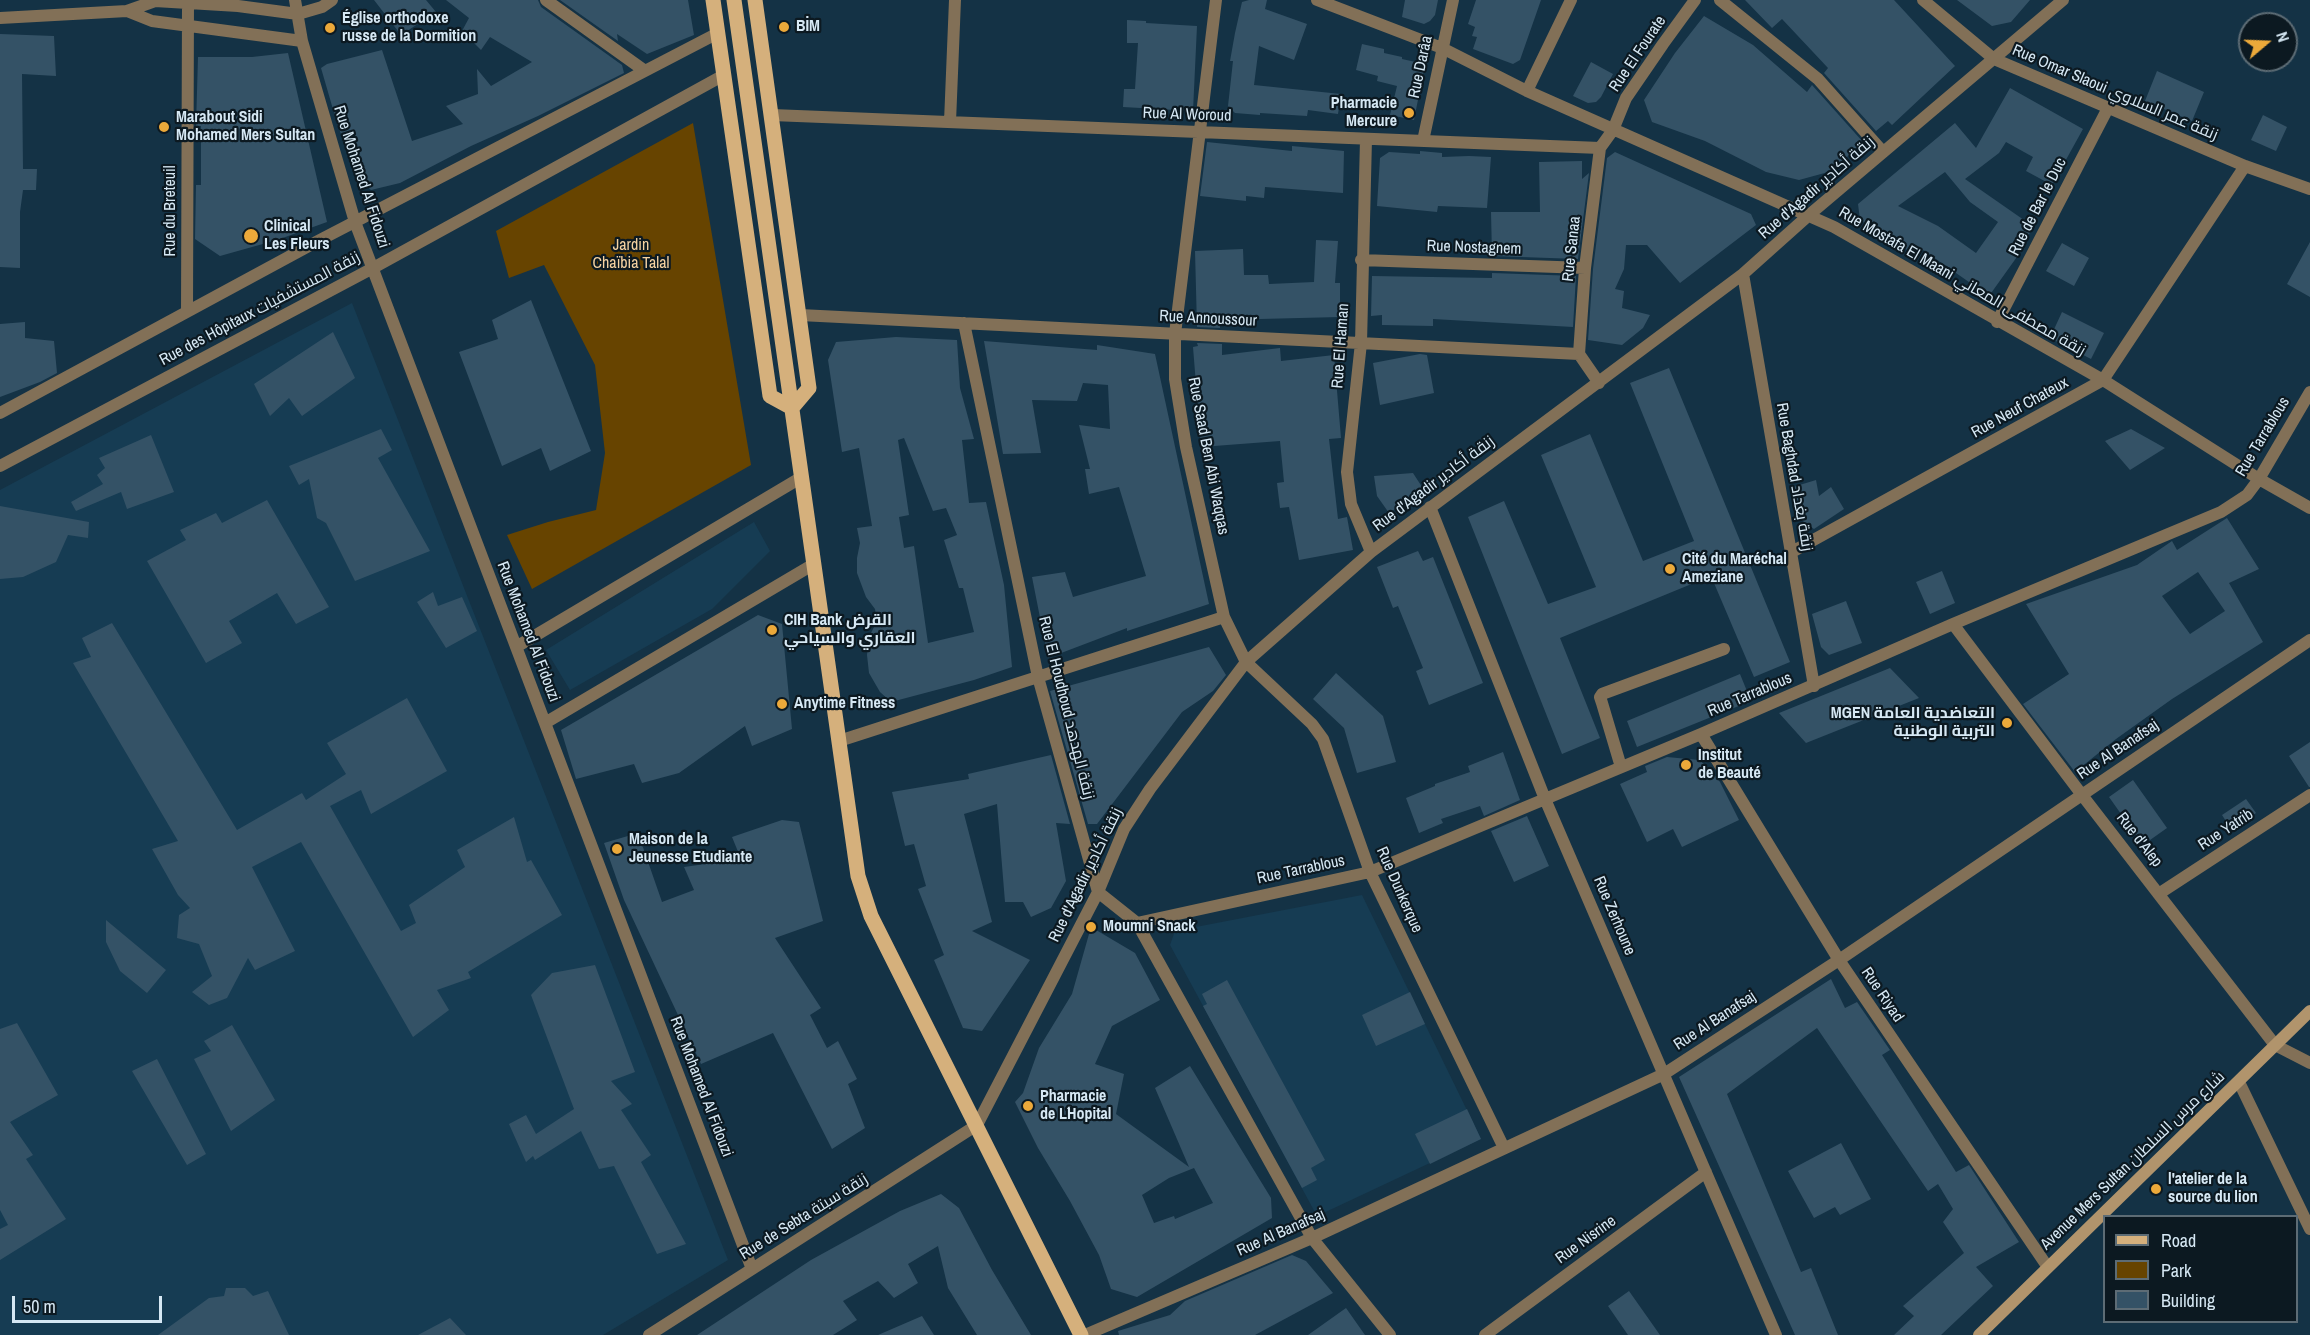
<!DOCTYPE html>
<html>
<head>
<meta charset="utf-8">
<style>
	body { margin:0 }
	#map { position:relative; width:2310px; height:1335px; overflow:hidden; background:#143245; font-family:"Archivo Narrow",sans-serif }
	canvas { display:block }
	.legend { position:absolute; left:2103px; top:1215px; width:195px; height:108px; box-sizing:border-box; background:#0c1921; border:2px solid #5d6c75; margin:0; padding:8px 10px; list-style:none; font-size:18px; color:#d6e8f4 }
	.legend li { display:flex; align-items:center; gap:12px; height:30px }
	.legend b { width:30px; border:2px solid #5d6c75 }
	.north { position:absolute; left:2238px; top:12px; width:60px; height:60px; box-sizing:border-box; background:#0c1921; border:2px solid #5d6c75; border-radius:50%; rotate:71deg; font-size:16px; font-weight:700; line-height:24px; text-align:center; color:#d6e8f4 }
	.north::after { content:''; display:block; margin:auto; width:21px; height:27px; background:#eca93a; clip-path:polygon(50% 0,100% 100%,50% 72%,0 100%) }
	.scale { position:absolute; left:12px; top:1296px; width:150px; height:27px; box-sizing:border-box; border:3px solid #d6e8f4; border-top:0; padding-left:8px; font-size:18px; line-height:21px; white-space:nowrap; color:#d6e8f4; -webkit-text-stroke:4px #0c1921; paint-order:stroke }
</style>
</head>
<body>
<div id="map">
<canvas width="2310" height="1335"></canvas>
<ul class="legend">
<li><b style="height:8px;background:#d5b07c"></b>Road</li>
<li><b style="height:16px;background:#674400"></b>Park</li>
<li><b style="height:16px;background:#345266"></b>Building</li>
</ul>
<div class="north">N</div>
<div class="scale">50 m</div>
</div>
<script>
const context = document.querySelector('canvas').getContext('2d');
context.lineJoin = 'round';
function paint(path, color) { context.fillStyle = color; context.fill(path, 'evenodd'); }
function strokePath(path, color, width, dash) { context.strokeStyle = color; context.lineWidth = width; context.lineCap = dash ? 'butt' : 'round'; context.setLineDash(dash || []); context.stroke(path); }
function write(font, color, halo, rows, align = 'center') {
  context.font = font + ' "Archivo Narrow",Cairo,sans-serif'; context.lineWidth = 4.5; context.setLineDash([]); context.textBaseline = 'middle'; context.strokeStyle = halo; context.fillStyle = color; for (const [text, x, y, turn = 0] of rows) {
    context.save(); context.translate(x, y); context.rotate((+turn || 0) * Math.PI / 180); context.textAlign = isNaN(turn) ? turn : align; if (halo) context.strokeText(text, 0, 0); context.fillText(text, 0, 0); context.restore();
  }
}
const built = new Path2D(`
	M352,303L728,1260L603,1335H0V490Z
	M754,522L770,551L712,609L570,690L546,650Z
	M1362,895L1481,1139L1317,1216L1170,945L1175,931Z`);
const green = new Path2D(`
	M693,123L751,465L532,589L507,535L548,522L596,510L605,453L595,365L544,265L509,278L496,231Z`);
const building = new Path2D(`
	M374,0H426L436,12L401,35Z
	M446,0H538L541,7L622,65L624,73L538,116L471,146L400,183L371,190L356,176L337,123L321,68L327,64L382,50L412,141L463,124L446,106L478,94L477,69L491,86L532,62L490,37L481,50L462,31L469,18Z
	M560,0H688L694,35L647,54L617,34L618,41Z
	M1249,0H1267L1265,9L1307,24L1294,60L1259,46L1254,85L1341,94L1338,114L1308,110L1307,116L1260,113V115L1235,113L1228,106L1233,61H1230L1235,33L1242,2Z
	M1405,0H1438L1435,15L1430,21L1424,24L1402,17Z
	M1476,0H1541L1520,60L1513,64L1473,49L1477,37L1472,36L1475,27L1468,24Z
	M1745,0H1894L1955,66L1892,125L1888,121L1876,131L1824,73L1828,68L1782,19L1772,28Z
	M1957,0H2030L2011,22L1992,26Z
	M1704,16L1753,45L1807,92L1812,85L1863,142L1832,171L1799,180L1766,172L1705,141L1652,122L1644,100L1675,53Z
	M1127,20L1146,21V23L1197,26L1193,111L1123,107L1124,89H1135L1138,43H1127Z
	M0,34L54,36L56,76L22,74L23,169H37L36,190H23L20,212V268L0,267Z
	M1362,44L1384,49V53L1402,57V59L1425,64L1414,120L1390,115L1397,86L1377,81L1378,76L1356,70Z
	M288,53L327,222L277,240L220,256L195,239L196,185H201V126H196L198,57H252Z
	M1591,62L1613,74L1601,97L1596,102L1588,103L1573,96Z
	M2157,71L2204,92L2192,121L2145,101Z
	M2010,88L2083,129L2052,185L2026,171L2033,157L2006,142L1999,153L1965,179L2034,227L2016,253L2019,254L1989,296L1923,250L1918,257L1860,220L1858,204L1955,123L1976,148ZM1945,172L1970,202L1998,222L1976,253L1938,226L1898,206Z
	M2263,115L2287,127L2276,151L2251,140Z
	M1207,142L1292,151V146L1344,151L1343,193L1265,187L1264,198L1246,196V201L1200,196Z
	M1420,151L1442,153V157L1469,156L1491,157L1487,208L1438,206L1437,212L1377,206L1380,158L1389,152L1420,154Z
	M1615,152L1751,214L1756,225L1680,283L1647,245H1626L1624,269L1615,289L1624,291L1622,308L1650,315L1643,328L1622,345L1588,340L1593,269L1607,158Z
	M1582,161V179L1589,173L1578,259L1492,256L1491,212H1540L1539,162Z
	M1316,240L1338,241L1335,283H1340V317L1220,320V328L1197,327L1195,251L1243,249L1244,275H1268L1269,284L1314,282Z
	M2310,242V297L2287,284Z
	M2062,243L2089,258L2074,286L2046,271Z
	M1492,273L1576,276L1573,327L1433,319V326L1382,325V315L1371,316L1372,276L1492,278Z
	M531,300L591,451L550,471L541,448L502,466L459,352L498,339L492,320Z
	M2062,312L2104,333L2091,359L2050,338Z
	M25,322V338L54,341L57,373L40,382L0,397V324Z
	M333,332L355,378L302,416L289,398L270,416L254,384Z
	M896,337L957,340L960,388L974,439L962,440L969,503L986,502L1004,585L1012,667L974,680L891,702L880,692L869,673L867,655L869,637L877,621L875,609L866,597L857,573V558L860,543L857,528L872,526L859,448L842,452L828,360L836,342ZM904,438L933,511L946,508L957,535L944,540L959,588H963L974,632L928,643L914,546L904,548L899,517L909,515L898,440Z
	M984,341L1097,350V345L1155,354L1209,604L1127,631V628L1048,658L1032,577L1065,572L1073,597L1146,576L1119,487L1089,494L1085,469H1090L1079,425L1110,429L1108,385L1083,383L1077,401L1032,400L1041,453L1003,454Z
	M1197,343L1222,344V355L1280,348L1281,361L1334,355L1341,438L1329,439L1338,519L1347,517L1353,550L1299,560L1289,507L1280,508L1277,483L1284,482L1280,441L1201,447L1193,347L1198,346Z
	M1420,354L1427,355L1434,393L1380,405L1373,363Z
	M1669,368L1790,662L1754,677L1711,576L1560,638L1600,738L1562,754L1468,517L1504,501L1548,604L1596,587L1541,455L1590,434L1643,561L1694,541L1630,383Z
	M381,429L392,450L378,458L430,551L355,581L326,523L317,518L309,479L299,485L289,466Z
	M2131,429L2165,448L2130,470L2105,441Z
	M151,435L174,492L127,509L121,492L76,511L71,502L103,484L97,475L105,468L99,458Z
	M1413,473L1424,490L1389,513L1377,496L1374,476Z
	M1816,480L1819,496L1831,487L1844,509L1814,529L1798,518L1793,487Z
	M267,500L329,607L296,624L277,593L229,621L242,643L206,663L147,561L186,540L180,530L216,513L222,523Z
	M0,506L89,522L88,538L68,535L56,562L23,577L0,579Z
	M2227,518L2259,569L2229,583L2263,642L2172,699L2116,739L2075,772L2023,704L2069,674L2026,604L2137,565L2172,541L2177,550ZM2198,572L2225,611L2190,634L2162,596Z
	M1418,551L1423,561L1433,557L1483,683L1429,705L1416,671L1423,668L1398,606L1393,608L1377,567Z
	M1942,571L1955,603L1930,614L1916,582Z
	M433,592L438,606L462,597L477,631L446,648L417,602Z
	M1846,601L1862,643L1829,655L1821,647L1812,614Z
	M758,615L782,624L792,729L752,746L745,726L679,773L642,783L634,764L576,779L561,730Z
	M112,623L237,830L302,793L306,800L346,774L327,743L407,698L447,771L371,814L361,790L330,806L401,931L416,923L409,905L465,867L457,850L514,817L527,862L531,860L562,915L468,972L471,978L437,990L449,1010L413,1037L301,842L252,867L295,951L255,970L248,958L227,998L209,1005L192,992L212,976L199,944L177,938L179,915L190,908L178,895L152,849L178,841L73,663L91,657L82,638Z
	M1209,647L1226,675L1213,691L1182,712L1097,824H1088L1050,691Z
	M1890,668L1919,698L1806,743L1779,713Z
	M1336,673L1383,716L1396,762L1357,773L1344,728L1313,699Z
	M1740,674L1751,701L1637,747L1627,721Z
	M2310,742V787H2309L2289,756Z
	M1503,752L1520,800L1484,816L1480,806L1441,819L1443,823L1419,833L1406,798L1435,786V784L1470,772L1468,766Z
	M1051,755L1070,824L1056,823L1066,881L1051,908L1031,917L1023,902H1005L997,804L964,814L992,922L972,931L1030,960L982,1031L963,1028L934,960L944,955L918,889L926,886L914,844L905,846L892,792L969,779L968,774Z
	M1667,757L1699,760L1709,768L1720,782L1739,820L1682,847L1673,829L1647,842L1620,784L1647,772L1645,766Z
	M2133,780L2167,828L2143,845L2109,797Z
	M2246,799L2256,813L2231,829L2222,815Z
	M1527,816L1549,866L1514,882L1491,831Z
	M782,820L799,822L823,921L775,938L821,1008L810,1015L827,1048L838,1041L857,1079L848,1084L865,1128L832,1149L773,1033L701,1064L624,900L604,843L638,833L662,902L694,890L684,867L741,859L732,837Z
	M106,920L166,970L147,993L120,971L106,942Z
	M1091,927L1135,953L1160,1000L1112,1026L1095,1064L1124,1074L1116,1114L1189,1167L1155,1088L1190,1066L1271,1198L1272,1218L1137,1297L1111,1289L1099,1255L1070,1201L1038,1148L1015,1102L1023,1093L1039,1048L1072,994ZM1194,1168L1213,1203L1175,1219L1174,1216L1154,1223L1142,1195L1169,1178Z
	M595,965L635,1072L611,1081L632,1104L621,1110L651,1155L641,1162L686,1244L657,1254L614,1166L599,1169L581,1131L535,1160L533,1156L526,1162L509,1124L526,1115L536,1134L574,1109L531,995L552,973Z
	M1831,979L1845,1008L1857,1002L1890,1050L1882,1055L1956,1172L1969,1165L2019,1242L1976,1267L1993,1286L1941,1335H1894L1914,1316L1903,1306L1964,1253L1943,1222L1953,1209L1938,1184L1928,1191L1817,1028L1727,1094L1801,1272L1811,1268L1838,1335H1795L1679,1077Z
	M1227,980L1325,1160L1311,1168L1317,1180L1302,1188L1203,1006L1207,1004L1202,994Z
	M1410,992L1425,1024L1376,1046L1362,1015Z
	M17,1023L58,1095L10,1122L33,1155L26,1159L66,1219L0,1260V1229L8,1225L0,1210V1029Z
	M232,1025L275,1100L231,1131L194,1059L211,1051L204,1041Z
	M157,1059L206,1154L187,1165L132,1071Z
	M1467,1109L1481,1139L1430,1164L1415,1134Z
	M1841,1143L1871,1199L1840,1215L1835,1207L1814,1218L1788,1171Z
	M941,1194L959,1208L992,1270L1031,1335H977L948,1288L938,1246L908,1264L918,1283L894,1298L878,1281L843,1301L857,1320L833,1335H697L811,1260L900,1211Z
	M1292,1255L1306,1261L1333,1293L1255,1335H1119L1118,1331L1170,1315L1185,1301Z
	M226,1288H245L253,1296L268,1291L289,1335H158L209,1298L224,1296Z
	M1629,1291L1660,1335H1628L1608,1306Z
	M1346,1308L1365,1335H1308Z
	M922,1316L934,1335H878Z
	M450,1318L466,1335H418Z`);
const street = new Path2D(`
	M295,0L302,41L355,222L752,1269
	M546,0L645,71
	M1216,0L1175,334V379L1186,447L1224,617L1246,662L1312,724L1323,739L1370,872L1504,1148
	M1317,0L1442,48L1527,91L1834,227L2103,380L2259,479L2310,508
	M1720,0L1818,79L1883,152
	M1923,0L1994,59L2245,166L2310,189
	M127,11L152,21L302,41
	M0,18L127,11L155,1L238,6L298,14L322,7L332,0
	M1527,91L1571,0
	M772,115L1600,148
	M950,122L955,0
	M1366,139L1361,343L1347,472L1351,504L1371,552
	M1423,141L1453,0
	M1600,148L1613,130L1626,98L1663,44L1695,0
	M1361,260L1585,268
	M1743,274L1814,686
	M187,311L188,2
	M800,315L1579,354
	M1997,322L2108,108
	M964,323L1038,677L1098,892L1137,923L1312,1238L1390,1335
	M1579,354L1585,268L1600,148
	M1579,354L1599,383
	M0,413L318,241L718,33
	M0,466L373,268L724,75
	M1430,507L1545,799L1776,1335
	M1790,553L2103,380L2245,166
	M1953,624L2082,795L2275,1045L2310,1063
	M516,647L802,477
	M545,723L814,564
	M1701,734L1839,960L2047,1266
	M839,741L1224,617
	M1621,767L1602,703L1600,697L1602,694L1724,649
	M2160,893L2310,795
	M1137,923L1370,872L1701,734L1953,624L2221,512L2247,495L2259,479L2310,392
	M2239,1082L2310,1229
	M649,1335L977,1125L1098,892L1124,829L1150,789L1246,662L1371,552L1743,274L1809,215L2063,0
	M1085,1335L1312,1238L1664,1074L1839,960L2310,640
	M1485,1335L1706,1172`);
const secondary = new Path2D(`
	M1979,1335L2310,1011`);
const primary = new Path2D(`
	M713,0L770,396L792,408
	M734,0L858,876L871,916L1081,1335
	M755,0L809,388L792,408`);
const markers = [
	[784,27,6,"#eca93a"],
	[330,28,6,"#eca93a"],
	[1409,113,6,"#eca93a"],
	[164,127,6,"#eca93a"],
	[251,236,8,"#eca93a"],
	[1670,569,6,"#eca93a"],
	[772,630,6,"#eca93a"],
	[782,704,6,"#eca93a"],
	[2007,723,6,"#eca93a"],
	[1686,765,6,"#eca93a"],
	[617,849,6,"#eca93a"],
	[1091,927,6,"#eca93a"],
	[1028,1106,6,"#eca93a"],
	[2156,1189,6,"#eca93a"]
];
const poiNames = [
	["Église orthodoxe",342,19],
	["russe de la Dormition",342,37],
	["BİM",796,27],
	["Pharmacie",1397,104,"right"],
	["Mercure",1397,122,"right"],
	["Marabout Sidi",176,118],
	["Mohamed Mers Sultan",176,136],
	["Clinical",264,227],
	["Les Fleurs",264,245],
	["Cité du Maréchal",1682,560],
	["Ameziane",1682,578],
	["CIH Bank القرض",784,621],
	["العقاري والسياحي",784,639],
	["Anytime Fitness",794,704],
	["MGEN التعاضدية العامة",1995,714,"right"],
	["التربية الوطنية",1995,732,"right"],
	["Institut",1698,756],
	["de Beauté",1698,774],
	["Maison de la",629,840],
	["Jeunesse Etudiante",629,858],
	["Moumni Snack",1103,927],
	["Pharmacie",1040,1097],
	["de L´Hopital",1040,1115],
	["l'atelier de la",2168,1180],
	["source du lion",2168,1198]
];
const streetNames = [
	["Rue El Fourate",1638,54,-56],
	["Rue Darâa",1421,67,-78],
	["Rue Omar Slaoui زنقة عمر السلاوي",2115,93,23],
	["Rue Al Woroud",1187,115,2],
	["Rue Mohamed Al Fidouzi",361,177,72],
	["Rue d'Agadir زنقة أكادير",1817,188,-41],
	["Rue de Bar le Duc",2038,207,-63],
	["Rue du Breteuil",171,211,-90],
	["Rue Nostagnem",1474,248,2],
	["Rue Sanaa",1572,249,-84],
	["Rue Mostafa El Maani زنقة مصطفى المعاني",1962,282,30],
	["Rue des Hôpitaux زنقة المستشفيات",260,309,-28],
	["Rue Annoussour",1208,319,3],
	["Rue El Haman",1341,346,-86],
	["Rue Neuf Chateux",2020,408,-29],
	["Rue Tarrablous",2263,437,-59],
	["Rue Saad Ben Abi Waqqas",1208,456,79],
	["Rue Baghdad زنقة بغداد",1794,477,80],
	["Rue d'Agadir زنقة أكادير",1434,484,-37],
	["Rue Mohamed Al Fidouzi",528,632,69],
	["Rue Tarrablous",1750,695,-23],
	["Rue El Houdhoud زنقة الهدهد",1066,708,76],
	["Rue Al Banafsaj",2118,750,-34],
	["Rue Yatrib",2226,830,-33],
	["Rue d'Alep",2139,840,52],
	["Rue Tarrablous",1301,870,-12],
	["Rue d'Agadir زنقة أكادير",1086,875,-64],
	["Rue Dunkerque",1399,890,66],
	["Rue Zerhoune",1614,916,67],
	["Rue Riyad",1882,995,56],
	["Rue Al Banafsaj",1715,1021,-33],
	["Rue Mohamed Al Fidouzi",701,1087,69],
	["Avenue Mers Sultan شارع مرس السلطان",2133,1161,-44],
	["Rue de Sebta زنقة سبتة",804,1217,-32],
	["Rue Al Banafsaj",1281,1233,-24],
	["Rue Nisrine",1586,1240,-36]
];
const parkNames = [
	["Jardin",631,246],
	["Chaïbia Talal",631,264]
];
paint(built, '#163c53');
paint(green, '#674400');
paint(building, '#345266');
strokePath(street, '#827057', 12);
strokePath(secondary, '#b1946c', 12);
strokePath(primary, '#d5b07c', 15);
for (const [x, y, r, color] of markers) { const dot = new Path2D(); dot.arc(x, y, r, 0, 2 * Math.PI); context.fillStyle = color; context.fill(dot); strokePath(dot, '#0c1921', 2); }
write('bold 16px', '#d6e8f4', '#0c1921', poiNames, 'left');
write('16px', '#d6e8f4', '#0c1921', streetNames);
write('16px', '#f6d3a2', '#0c1921', parkNames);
</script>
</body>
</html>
